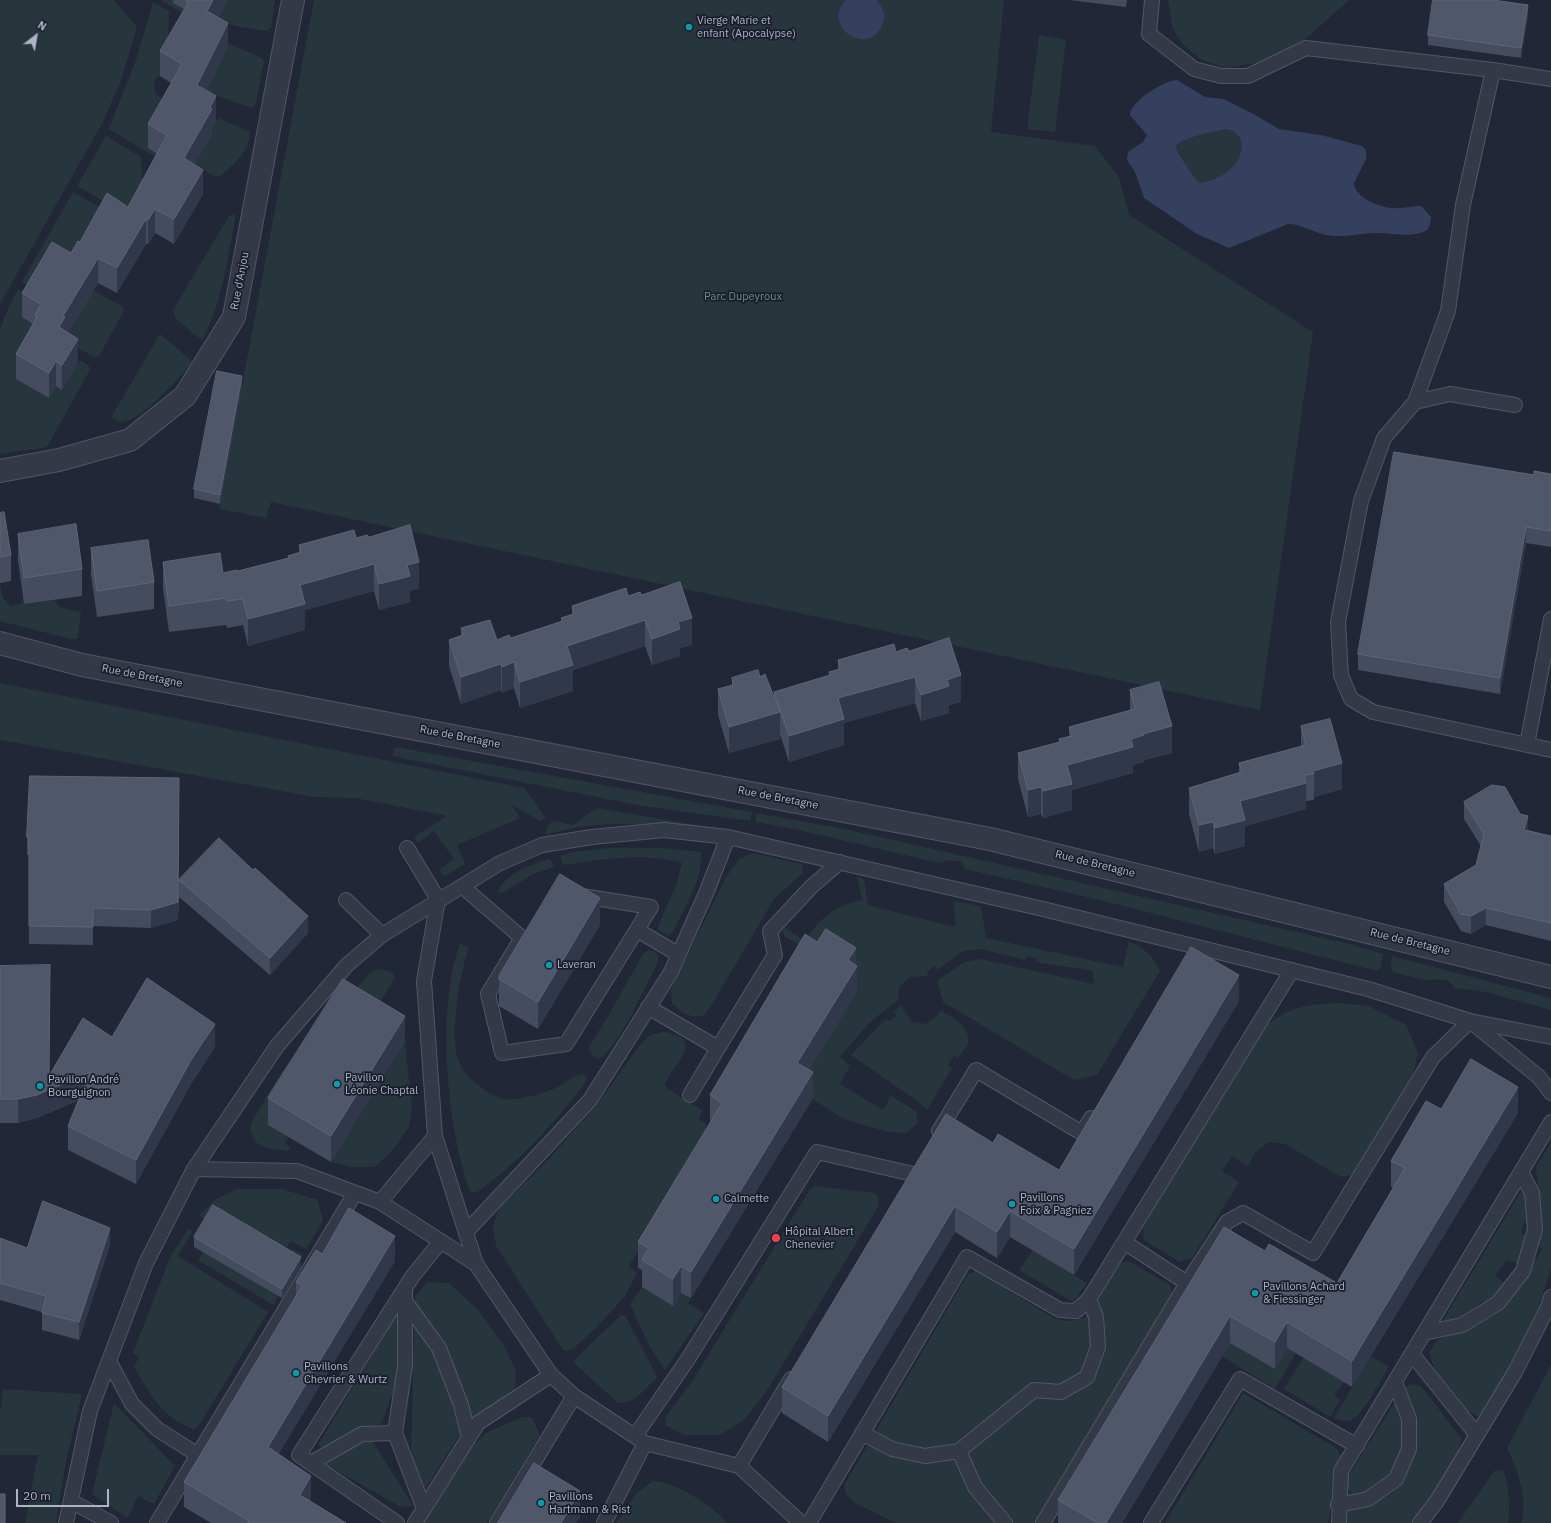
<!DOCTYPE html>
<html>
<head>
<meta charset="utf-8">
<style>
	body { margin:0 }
	#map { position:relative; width:1551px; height:1523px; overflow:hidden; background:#212737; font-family:"IBM Plex Sans",sans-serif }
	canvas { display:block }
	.north { position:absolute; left:16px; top:16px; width:40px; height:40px; -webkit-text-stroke:3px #1a1e2c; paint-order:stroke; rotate:31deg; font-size:11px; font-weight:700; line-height:16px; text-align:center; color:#afb3c5 }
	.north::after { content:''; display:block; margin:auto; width:14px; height:18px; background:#afb3c5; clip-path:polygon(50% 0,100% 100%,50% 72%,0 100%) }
	.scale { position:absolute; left:16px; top:1489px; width:93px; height:18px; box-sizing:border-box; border:2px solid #afb3c5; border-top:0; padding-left:5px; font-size:12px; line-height:14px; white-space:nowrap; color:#afb3c5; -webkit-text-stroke:3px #1a1e2c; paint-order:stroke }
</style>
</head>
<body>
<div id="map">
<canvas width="1551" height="1523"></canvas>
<div class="north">N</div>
<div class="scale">20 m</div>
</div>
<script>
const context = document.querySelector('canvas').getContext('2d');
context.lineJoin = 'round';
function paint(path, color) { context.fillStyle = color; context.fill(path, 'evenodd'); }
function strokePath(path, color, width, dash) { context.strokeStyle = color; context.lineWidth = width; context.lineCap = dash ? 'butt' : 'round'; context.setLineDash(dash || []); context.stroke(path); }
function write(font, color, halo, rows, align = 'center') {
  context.font = font + ' "IBM Plex Sans",sans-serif'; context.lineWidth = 3.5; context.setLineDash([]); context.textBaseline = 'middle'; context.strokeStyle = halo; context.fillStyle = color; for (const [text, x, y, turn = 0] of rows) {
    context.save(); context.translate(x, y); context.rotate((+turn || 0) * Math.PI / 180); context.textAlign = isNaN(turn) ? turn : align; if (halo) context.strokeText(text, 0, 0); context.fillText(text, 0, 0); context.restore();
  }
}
const green = new Path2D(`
	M0,0H114L137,27L121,80L104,120L0,304Z
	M161,0H175L193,14L190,18Z
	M228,0H275L271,27L267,31H264L215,22Z
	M314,0H1004L991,132L1095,146L1119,177L1129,215L1313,332L1260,710L271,502L266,518L219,509Z
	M1168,0H1349L1300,44L1263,62L1226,68L1202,60L1184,46L1173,29Z
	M153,2L169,11L168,39L175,50L160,76L154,81L155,93L165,101L148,148L160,155L157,158L109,129L136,60Z
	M1039,35L1066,40L1055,132L1027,129Z
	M230,44L262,58L264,62L255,106L252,108L204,91Z
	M218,118L250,132C250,152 233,165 219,177L214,176L192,163Z
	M1226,129C1250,133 1243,160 1228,171C1221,177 1208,182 1200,183L1196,180L1178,153L1176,146C1183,137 1214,132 1226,129Z
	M106,136L141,157L142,177L146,189L136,219L77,186Z
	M73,192L130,225L37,291L22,282Z
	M233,214L235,216L234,226C226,264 221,305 203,339L199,338L176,319L173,310L229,216Z
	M18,289L33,298L41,329L49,398L56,386L63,390L80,360L89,366L90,370L48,445L43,448L0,454V330L7,311Z
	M93,290L123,307L124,311L99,356L95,357L63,341Z
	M160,334L193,362C180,377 143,419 123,422C119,423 115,420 112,418L113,414Z
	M0,583C2,593 1,600 11,606L24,602L25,604L54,600L59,607L81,612L78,637L76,639H71L0,621Z
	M0,683L524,788L546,818L540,821L512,805L520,818L457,845L465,864L445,876L439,870L454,859L434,831L418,843L414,837L447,816L355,798L315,797L0,740Z
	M395,747L752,812L750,821L637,805L392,756Z
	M597,808L744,833L745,835C680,826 609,815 545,835L547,826L553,821L572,825Z
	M756,813L845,829L1345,943L1383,954L1381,967L1377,971L1104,901L965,869L962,862L949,860L939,863L803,831L756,822Z
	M609,848H664L701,852C703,880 685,906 673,932L668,935L658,930L659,924L677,883L682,863C640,852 605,859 563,865L560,856L572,852Z
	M753,853L802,864L803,873L774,899L711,1006L703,1016C688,1018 683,1013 672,1004L671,990L725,879L739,859Z
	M550,859L554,867L533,874L504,892L498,893C501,875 535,863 550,859Z
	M857,876L864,880L868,905L955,927L954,901L981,906L986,938L1123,967L1129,941C1144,948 1153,956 1160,971L1097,1075L1074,1080L943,1002L937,981L964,962L981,959L1094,984L1093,971L1036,962L1037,958L1027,956L1025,960L981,949L963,951L937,970L935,965L927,972L928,976L910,977L899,987L898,1000L870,1022L840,1057L850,1066L840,1084L883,1110L891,1096L916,1111L918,1123L906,1133L888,1132L844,1119L790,1085L803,1080L857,992L823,959L784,936L783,930L785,927L804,941C823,917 831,907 862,900Z
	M460,944L469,947C459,978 451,1025 457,1056C460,1069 471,1080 481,1087C491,1095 501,1101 514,1099C528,1098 545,1093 558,1087C567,1082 574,1074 585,1074L587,1080C556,1122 519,1162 476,1193L470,1191C447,1129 436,1006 460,944Z
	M650,950L659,955L657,964C645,987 619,1047 599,1059L594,1057L589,1051L590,1045L607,1018L643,954Z
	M1392,956L1551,998V1010L1486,992L1455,988L1449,981L1433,979L1428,981L1392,972L1391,963Z
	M381,969L392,972L395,978L375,1010L350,995L371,972Z
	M1338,1003L1369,1006L1406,1025L1418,1053L1412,1077L1354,1172L1349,1176L1341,1177L1285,1144L1268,1142L1255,1153L1248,1166L1232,1156L1222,1171L1239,1182L1192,1258L1180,1262L1144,1240L1143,1227L1260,1031C1288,1007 1302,1005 1338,1003Z
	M901,1005L912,1022L926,1024L938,1015L940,1010C956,1020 967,1022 969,1042L958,1058L954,1055L948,1065L952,1068L927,1110L920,1103L851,1055L886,1019L889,1021L896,1016L894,1012Z
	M335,1010L268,1124L288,1137L285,1143L291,1148L288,1151L266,1148L255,1142L250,1130L252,1121L283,1070Z
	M662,1032C709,1038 673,1062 665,1085L668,1089L702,1110L699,1119L705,1123L708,1133L629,1266L637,1273L625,1296L596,1328L573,1349L567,1351L563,1350L496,1246L493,1228L497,1213L503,1204L546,1162L597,1105L639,1046L650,1035Z
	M405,1043L412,1107L409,1127L391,1152L374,1167H351L331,1162Z
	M1551,1143V1269L1539,1306L1508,1375L1488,1410L1478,1416C1453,1406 1436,1377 1429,1353L1437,1340L1476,1325L1495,1310L1533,1258L1537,1260L1542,1248L1538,1246L1541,1227L1536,1167Z
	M815,1186L875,1193L878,1197L879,1205L768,1389L745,1419L720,1435H685L666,1426V1416L691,1383L810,1189Z
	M237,1189H282L318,1200L323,1221L306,1249L291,1241L282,1255L209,1222L199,1215L216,1199Z
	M1522,1190L1526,1193L1530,1224L1523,1223L1521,1234L1530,1236L1519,1264L1507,1260L1495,1276L1505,1284L1486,1306L1482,1301L1473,1309L1474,1313L1440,1325Z
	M188,1229L193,1231L178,1256L268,1312L198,1427L193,1429C161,1417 151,1394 134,1367L139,1357L133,1353L171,1255Z
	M293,1249L303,1255L273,1305L198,1260L203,1252L286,1257Z
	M1033,1250L1087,1283L1073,1302L1019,1270Z
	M1129,1261L1170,1285L1174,1297L1041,1517L1034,1523H897L856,1504L846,1494L844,1485L968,1274L976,1271L1054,1318L1067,1321L1085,1318L1121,1263Z
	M427,1282L449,1283L478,1310L503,1344L516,1371L515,1388L464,1428L423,1492L411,1455L415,1296Z
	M642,1287L673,1306L681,1293L691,1298L688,1303L704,1313L665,1370L648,1344L630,1304Z
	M398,1312L400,1347L396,1384L382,1423L323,1448L318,1445Z
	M625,1315L657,1377C647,1387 633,1406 618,1403L574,1363L575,1359L620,1316Z
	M1243,1321L1250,1354L1275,1368L1287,1348L1296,1353L1275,1389L1222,1356Z
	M1371,1356L1389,1367C1381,1379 1362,1418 1349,1421C1344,1422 1339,1420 1334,1418Z
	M1303,1358L1344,1382L1334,1395L1340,1400L1330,1417L1284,1389Z
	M1551,1365V1523H1521C1529,1499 1517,1469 1507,1448Z
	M1410,1384L1421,1386L1461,1438L1458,1456L1441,1485L1413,1523H1347L1348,1507L1369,1506L1391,1494L1406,1473V1387Z
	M3,1389L82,1394L66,1461L56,1523H25L38,1455H0V1413Z
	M1243,1393L1336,1448L1341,1455L1328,1523H1165Z
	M1396,1400L1405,1420L1404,1447L1394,1472L1357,1501L1344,1483Z
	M114,1403L175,1466L154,1504L138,1496L128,1518L92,1494Z
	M522,1417H532L540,1435L487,1523H423L463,1456L486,1433Z
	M361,1438L372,1440L413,1506L401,1507L327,1465V1459Z
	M1503,1470C1510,1488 1510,1504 1508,1523H1458L1494,1471Z
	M652,1481C680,1483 708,1504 728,1523H616L636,1494Z`);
const water = new Path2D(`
	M846,0H877C882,7 886,14 883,22C872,60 819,27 846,0Z
	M1177,80L1205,97L1224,99L1257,116L1279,129L1321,135L1362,146L1366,150V159L1354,183C1355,198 1379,207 1392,208C1402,209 1412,206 1421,206L1431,217C1430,223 1430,230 1423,232C1409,238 1390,232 1374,233C1357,234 1343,238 1326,235C1313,232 1301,224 1288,224L1229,248L1197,234L1144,198L1135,172L1127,160L1128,152L1143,142L1147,135L1130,115C1130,101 1165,80 1177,80ZM1226,129C1250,133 1243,160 1228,171C1221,177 1208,182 1200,183L1196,180L1178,153L1176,146C1183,137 1214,132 1226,129Z`);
const service = new Path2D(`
	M1152,0L1149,34L1194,69L1221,76H1248L1306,48L1493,70
	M1415,402L1448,311L1463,205L1493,70L1551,79
	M1515,405L1450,394L1415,402L1384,438L1361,501L1338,622L1341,675L1351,699L1373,712L1551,750
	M1527,745L1551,619
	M407,848L438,899L424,981L435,1136L476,1264L551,1375L574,1396L645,1443L739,1466L801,1523
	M463,887L522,938L488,994L502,1053L566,1044L651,907L582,896
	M346,900L382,935
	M637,930L678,954
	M648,1007L718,1048L775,955L770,931L811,887L840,862
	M690,1095L718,1048
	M939,1131L976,1070L1082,1133L1091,1118
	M435,1136L380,1202L476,1264
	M194,1169L297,1171L380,1202
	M466,1232L590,1100L671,972L707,891L728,837
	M1124,1242L1187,1283
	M405,1288V1366L395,1433L424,1509
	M405,1301L439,1348L461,1405L469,1437
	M1424,1333L1462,1325L1498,1303L1523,1271L1535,1229L1532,1193L1521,1172
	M1412,1354L1477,1435
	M109,1361L132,1404L157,1429L198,1455
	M862,1433L892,1449L925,1456L959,1451L1034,1390L1061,1392L1087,1377L1098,1347L1096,1317L1089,1299
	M635,1436L688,1359L817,1152L913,1174
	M959,1451L975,1487L1005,1523
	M311,1463L362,1434L395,1433
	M739,1466L791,1379
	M71,1501L111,1523
	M1338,1505L1368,1499L1396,1479L1409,1449V1419L1395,1382
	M66,1523L90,1411L146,1263L194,1169L277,1046L347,965L382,935L500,863L542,845L592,837L664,830L728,837L1043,909L1368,989L1470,1021L1539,1077L1551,1093
	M157,1523L355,1193
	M397,1523L299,1455L412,1277L441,1241
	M415,1523L478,1423L551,1375
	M497,1523L574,1396
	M604,1523L645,1443
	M809,1523L967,1257L1060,1310L1076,1311L1089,1299L1292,970
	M1043,1523L1187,1283L1227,1222L1243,1213L1313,1253L1433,1057L1470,1021L1551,1037
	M1151,1523L1240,1379L1357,1446
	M1339,1523L1341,1471L1551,1122
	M1420,1523L1437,1501L1515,1372L1548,1307L1551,1297`);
const minor = new Path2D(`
	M0,471L59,460L130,440L185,396L234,317L293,0
	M0,643L82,665L990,839L1551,977`);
const wall = new Path2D(`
	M173,0H228L218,17L228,47L206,91L216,121L212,128V133L194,165L203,194L174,244L155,233L148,244H146L117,293L98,283L68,332L78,363L62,390L56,386L49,398L16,379V354L33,324L22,317V293L71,253L80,242L128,207L157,154L148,148V124L171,83L160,76V51L184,9L173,3Z
	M1069,0H1127L1126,7Z
	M1528,15L1521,58L1428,45V35Z
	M242,386L220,504L194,498V489Z
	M1551,474V547L1526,543L1500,694L1358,670V654L1534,475Z
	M0,513L11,555V581L0,583Z
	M18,534L82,569V596L24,604L18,560Z
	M369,537L419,588L410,591V602L379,610L374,591L305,610V630L248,646L243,625L227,628L226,625L169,632L163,588V562L223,573L238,571L288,558V556L299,553V545Z
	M91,548L154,582V609L97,617L91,575Z
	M641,595L692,645L680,648V656L652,665L645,646L573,670V691L520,708L514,688L502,693L501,690L461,704L449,666V640L461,636V628L497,640L511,638L561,621V618L572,614V606L628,596Z
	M909,651L961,702L949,705V713L921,721L915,703L844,723V745L789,762L780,734V739L729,753L718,715V689L732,685V678L760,677L774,699V692L829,676V672L838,670V660L896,652Z
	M1130,690L1172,753L1144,760V762L1133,765V773L1072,790V810L1043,818L1041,814L1028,817L1018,779V753L1059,742V739L1069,736V727L1130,710Z
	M1301,726L1342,789L1314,797V800L1306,801V809L1245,826V846L1215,854L1213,848L1199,852L1189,814V788L1239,772V763L1301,747Z
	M30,776L179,880L308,933L270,975L179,897L178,920L151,928L93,926V945L29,944V855H27V837Z
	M1464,802L1528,830L1551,836V941L1486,925L1471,934L1461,931L1444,902V884L1476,865L1481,846L1464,819Z
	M600,925L538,1029L499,1006V976Z
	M817,942L856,966L857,992L809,1070L813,1098L691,1298L681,1293L673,1306L642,1287V1270L638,1268V1242L711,1122L710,1121V1095Z
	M0,966L49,1075L112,1037L215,1047L191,1084L136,1184L68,1150V1126L79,1100L37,1118L18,1123H0Z
	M1239,1001L1074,1275L1010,1237L997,1258L955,1232L828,1442L782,1413V1387L993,1143L1059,1170Z
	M405,1042L331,1162L268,1125V1098Z
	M1441,1109L1518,1113L1352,1387L1287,1348L1275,1369L1230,1343L1122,1523H1058V1500L1265,1251L1337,1283L1393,1188L1391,1187V1161Z
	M194,1237L301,1266L282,1298L194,1247Z
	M0,1238L27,1248L110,1245L79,1340L42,1330V1312L0,1300Z
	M322,1254L395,1261L278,1454L311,1501V1502L346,1523H211L184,1507V1482L296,1296V1282Z`);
const shadedWall = new Path2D(`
	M213,0H228L207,35V11Z
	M1528,5V15L1521,58V48Z
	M228,23V47L197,109V85Z
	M216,96V121L212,128V133L184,183V158L210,107Z
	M203,170V194L174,244V219Z
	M155,209V233L148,244V220Z
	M146,219V244L117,293V268Z
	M98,258V283L65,338L59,327L63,316Z
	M78,339V363L62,390V365Z
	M56,361V386L49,398V373Z
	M242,376V386L220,504V495Z
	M1526,527V543L1500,694V678Z
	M419,562V588L410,591V602L379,610V584L407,565Z
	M374,564V591L305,610V630L248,646V619L300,585Z
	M692,618V645L680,648V656L652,665V639L678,622Z
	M645,620V646L573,670V691L520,708V682L567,646Z
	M514,662V688L502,693V667Z
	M501,664V690L461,704V677Z
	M961,675V702L949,705V713L921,721V695L947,680Z
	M915,677V703L844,723V745L789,762V736L838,698Z
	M780,712V739L729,753V727Z
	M1172,726V753L1144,760V762L1133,765V773L1072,790V810L1043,818V791L1067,765L1143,734Z
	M1342,763V789L1314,797V774L1313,771Z
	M1306,783V809L1245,826V846L1215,854V828L1240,801Z
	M1041,787V814L1028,817V790Z
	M1528,816V833L1524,830Z
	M1213,822V848L1199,852V825Z
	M179,880L178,920L151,928V910Z
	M600,898V925L538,1029V1002Z
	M1486,908V925L1471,934V916Z
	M308,916V933L270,975V958Z
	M856,948L857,992L797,1090V1063L848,960Z
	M1239,975V1001L1074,1275V1249Z
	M405,1016V1042L331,1162V1136Z
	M215,1024V1047L191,1084L136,1184V1160L191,1060Z
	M90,1072V1095L37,1118L18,1123V1099L49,1090Z
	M813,1072V1098L691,1298V1272Z
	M1518,1087V1113L1352,1387V1361Z
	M955,1206V1232L828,1442V1416Z
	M1010,1211V1237L997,1258V1232Z
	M110,1228V1245L79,1340V1322Z
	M395,1236V1261L268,1472V1447Z
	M301,1257V1266L282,1298V1289Z
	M681,1266V1293L673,1306V1279Z
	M1230,1316V1343L1122,1523H1106Z
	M1287,1322V1348L1275,1369V1342Z
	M311,1476V1501L300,1520V1495Z
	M580,1491V1517L576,1523H561Z`);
const building = new Path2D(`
	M187,0H213L207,11L228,23L197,85L216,96L210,107L212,109L184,158L203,170L174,219L155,209L148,220L146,219L117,268L98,258L63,316L65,317L59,327L78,339L62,365L56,361L49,373L16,354L37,317L35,315L41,304L22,293L52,242L71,253L78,241L80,242L107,193L128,207L167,135L148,124L182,64L160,51L188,3L186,1Z
	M1433,0H1493L1528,5L1521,48L1428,35Z
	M217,371L242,376L220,495L194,489Z
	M1394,452L1534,475V471L1551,474V531L1526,527L1500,678L1358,654Z
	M4,512L11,555L0,557V513Z
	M76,524L82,569L24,578L18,534Z
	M410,525L419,562L407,565L410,576L379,584L374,564L300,585L305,604L248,619L243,599L227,601L226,598L169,606L163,562L220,553L223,573L237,570L238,571L289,558L288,556L301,552L299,545L354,530L356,538L367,535L369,537Z
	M148,540L154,582L97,591L91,548Z
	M680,582L692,618L678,622L680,629L652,639L645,620L567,646L573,665L520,682L514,662L502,667L501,664L461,677L449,640L463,635L461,628L490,620L497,640L509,635L511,638L563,621L561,618L574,614L572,606L626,588L628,596L640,592L641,595Z
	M949,638L961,675L947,680L949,686L921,695L915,677L838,698L844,719L789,736L774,692L830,675L829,672L840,669L838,660L894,644L896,652L907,648L909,651Z
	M758,670L760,677L765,674L780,712L729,727L718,689L733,685L732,678Z
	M1159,682L1172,726L1143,734L1144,735L1131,739L1133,747L1067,765L1072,784L1043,791L1041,787L1028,790L1018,753L1060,742L1059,739L1072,736L1069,727L1135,709L1130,690Z
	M1330,719L1342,763L1313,771L1314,774L1304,775L1306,783L1240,801L1245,820L1215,828L1213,822L1199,825L1189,788L1242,772L1239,763L1306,745L1301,726Z
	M30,776L179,778L178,902L151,910L93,908V927L29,926V837H27Z
	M1492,785L1505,787L1520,814L1528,816L1524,830L1551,836V923L1486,908L1471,916L1461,914L1444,884L1476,865L1484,834L1464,802Z
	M219,838L253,870L255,868L308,916L270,958L179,880Z
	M560,874L600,898L538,1002L499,979V976Z
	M826,929L856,948L848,960L857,966L797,1063L813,1072L691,1272L681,1266L673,1279L642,1260L649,1248L638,1242L722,1103L710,1095L805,934L817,942Z
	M1191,947L1239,975L1074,1249L1010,1211L997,1232L955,1206L828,1416L782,1387L946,1114L993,1143L998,1134L1059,1170Z
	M50,965L49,1076L83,1018L112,1037L147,978L215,1024L191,1060L136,1160L68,1126L90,1072L37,1095L18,1099H0V966Z
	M343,979L405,1016L331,1136L268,1098Z
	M1471,1059L1518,1087L1352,1361L1287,1322L1275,1342L1230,1316L1106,1523H1098L1058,1500L1224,1227L1265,1251L1269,1244L1337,1283L1405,1168L1391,1161L1426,1101L1441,1109Z
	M43,1201L110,1228L79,1322L42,1313L46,1296L0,1283V1238L27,1248Z
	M213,1205L301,1257L282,1289L194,1237Z
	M349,1208L395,1236L268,1447L311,1476L300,1495L346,1523H248L249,1521L184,1482L302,1286L296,1282L316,1250L322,1254Z
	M534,1463L580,1491L561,1523H498Z
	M0,1494H5V1523H0Z`);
const markers = [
	[689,27,4,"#0f9aa8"],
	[549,965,4,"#0f9aa8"],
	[337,1084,4,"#0f9aa8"],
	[40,1086,4,"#0f9aa8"],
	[716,1199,4,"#0f9aa8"],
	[1012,1204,4,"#0f9aa8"],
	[776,1238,5,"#e0444e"],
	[1255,1293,4,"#0f9aa8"],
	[296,1373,4,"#0f9aa8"],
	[541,1503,4,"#0f9aa8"]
];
const poiNames = [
	["Vierge Marie et",697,21],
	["enfant (Apocalypse)",697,34],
	["Laveran",557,965],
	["Pavillon",345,1078],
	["Léonie Chaptal",345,1091],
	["Pavillon André",48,1080],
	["Bourguignon",48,1093],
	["Pavillons",1020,1198],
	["Foix & Pagniez",1020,1211],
	["Calmette",724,1199],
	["Hôpital Albert",785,1232],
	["Chenevier",785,1245],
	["Pavillons Achard",1263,1287],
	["& Fiessinger",1263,1300],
	["Pavillons",304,1367],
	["Chevrier & Wurtz",304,1380],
	["Pavillons",549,1497],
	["Hartmann & Rist",549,1510]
];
const streetNames = [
	["Rue d'Anjou",240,281,-79],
	["Rue de Bretagne",142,676,11],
	["Rue de Bretagne",460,737,11],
	["Rue de Bretagne",778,798,11],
	["Rue de Bretagne",1095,864,14],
	["Rue de Bretagne",1410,942,14]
];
const parkNames = [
	["Parc Dupeyroux",743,297]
];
paint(green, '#26363c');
paint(water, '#35405f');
strokePath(service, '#525666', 16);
strokePath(minor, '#525666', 24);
strokePath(service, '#343948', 14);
strokePath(minor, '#343948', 22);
paint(wall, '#454c60');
paint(shadedWall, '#32384b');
paint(building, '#50576b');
strokePath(building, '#5f6579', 1);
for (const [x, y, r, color] of markers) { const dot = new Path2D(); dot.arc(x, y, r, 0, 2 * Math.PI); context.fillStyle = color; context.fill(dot); strokePath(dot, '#1a1e2c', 1.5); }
write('11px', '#afb3c5', '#1a1e2c', poiNames, 'left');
write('11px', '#afb3c5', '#1a1e2c', streetNames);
write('11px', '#679579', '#1a1e2c', parkNames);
</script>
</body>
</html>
